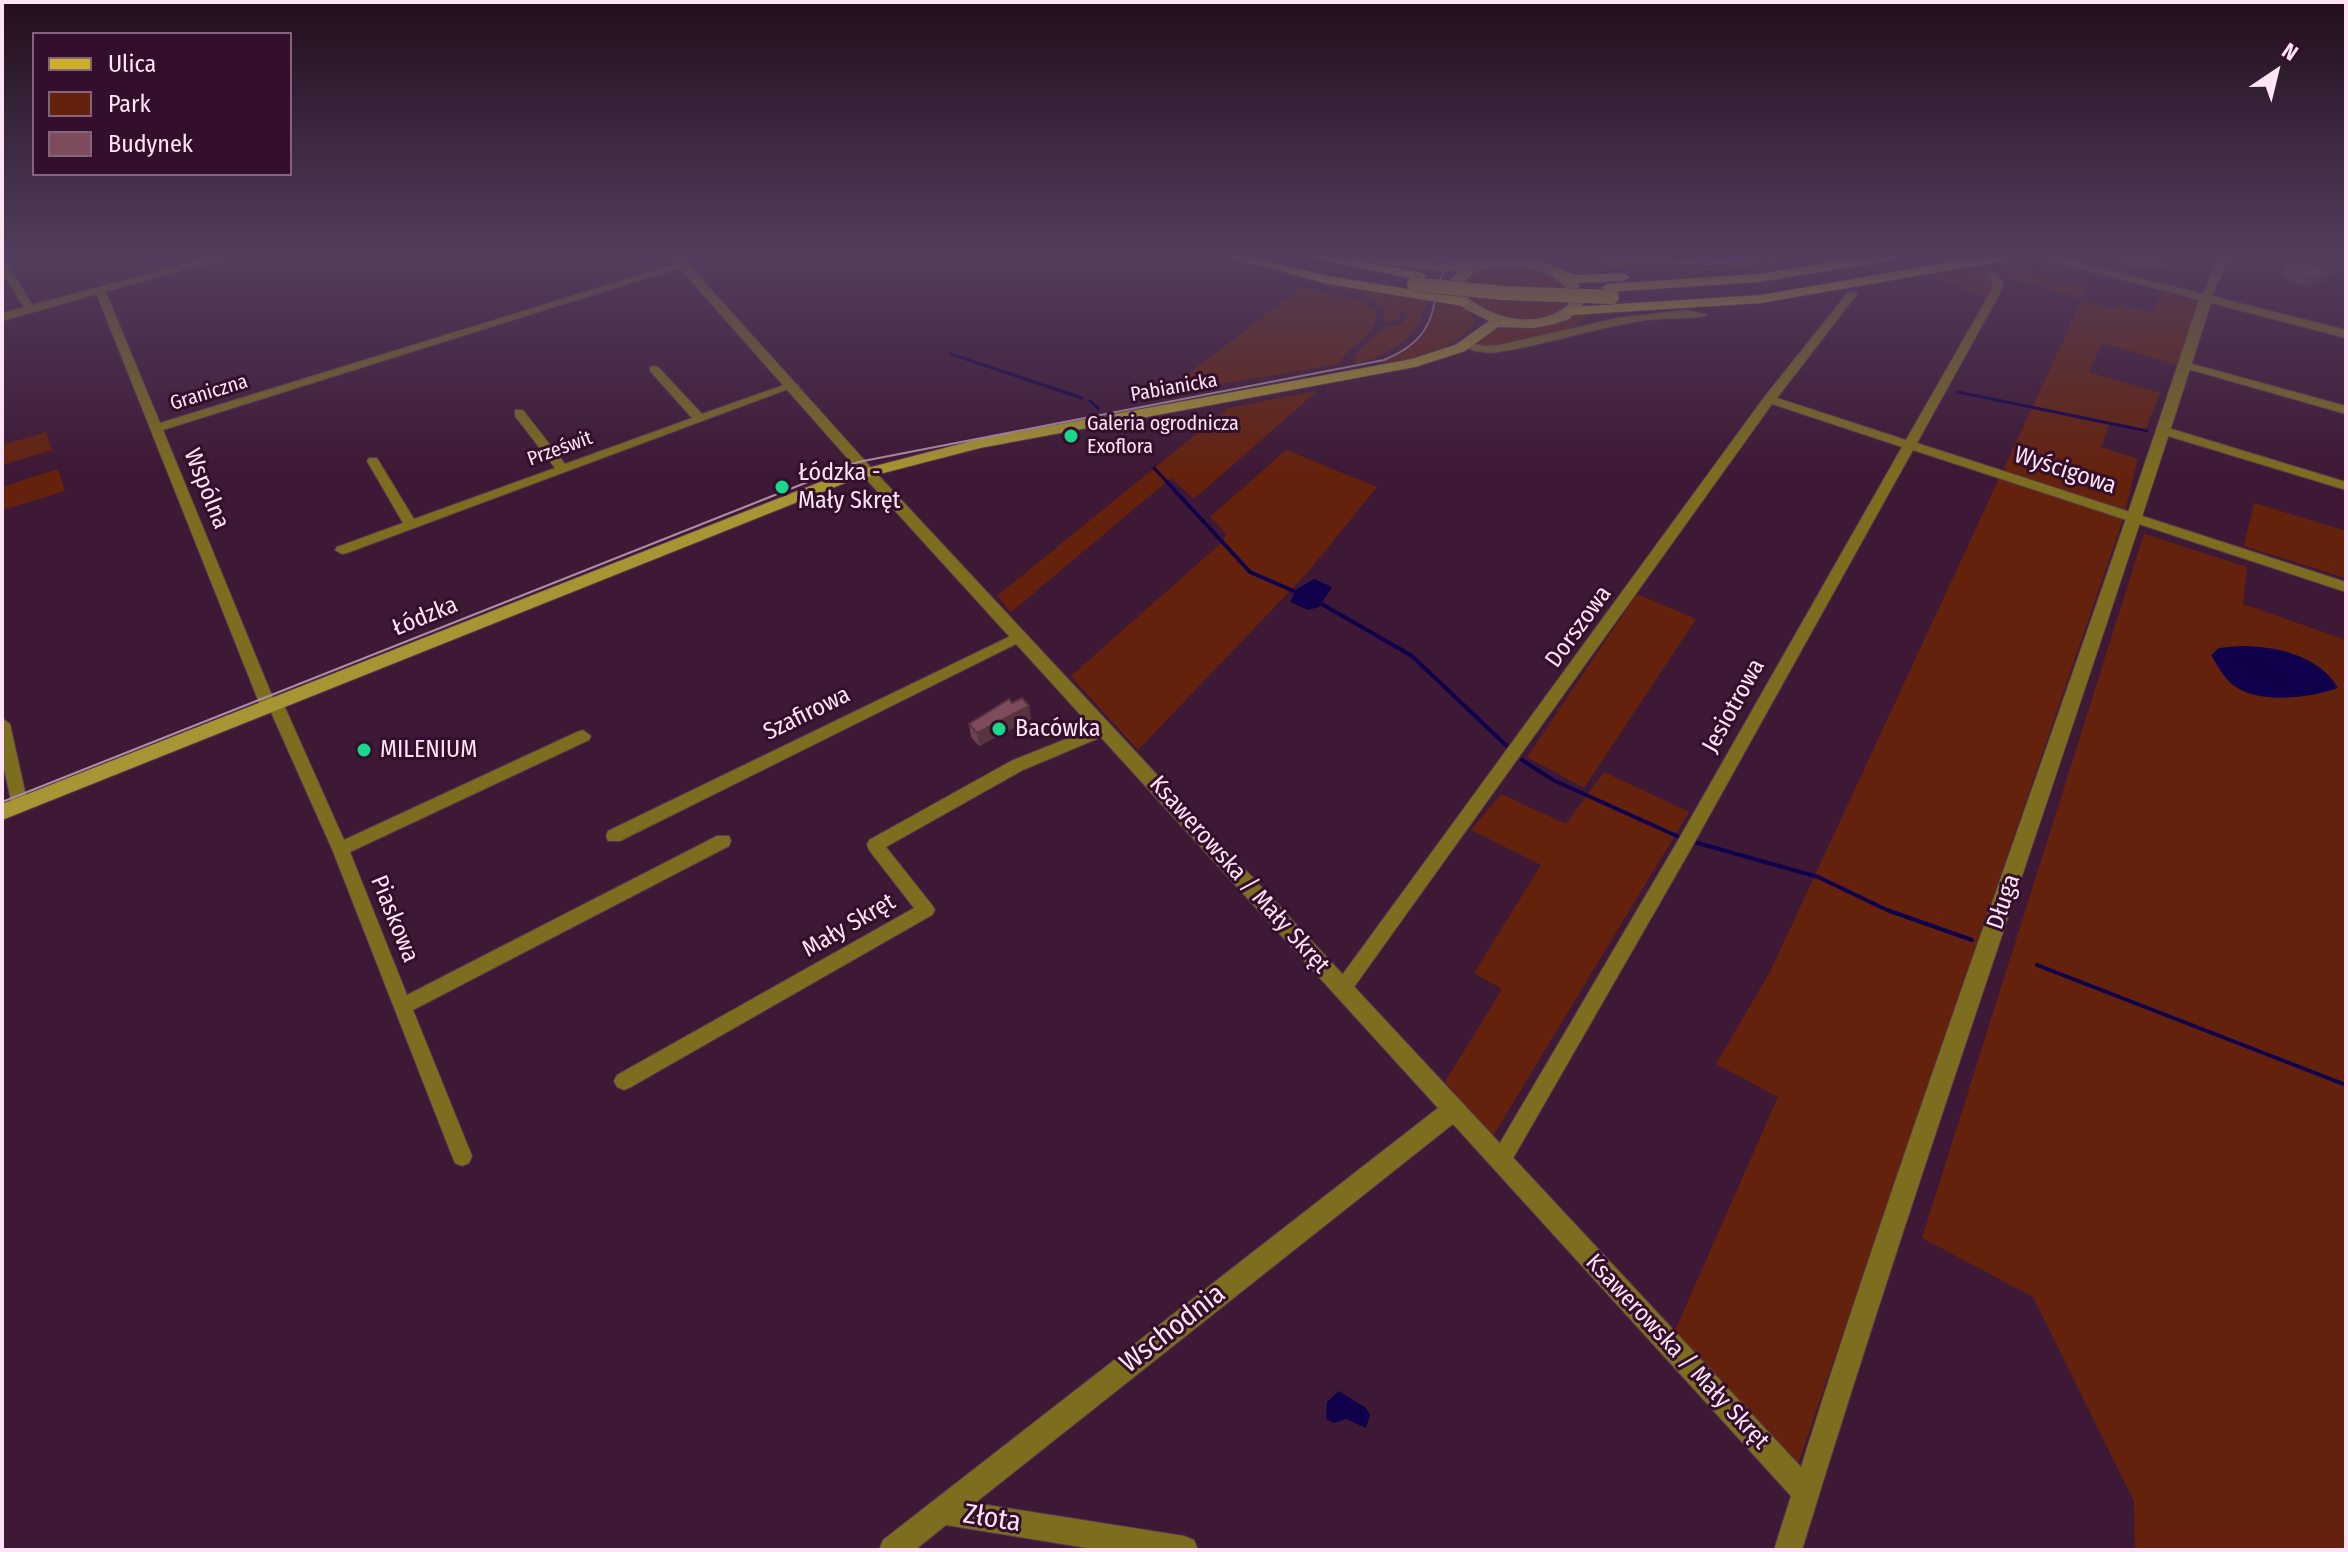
<!DOCTYPE html>
<html>
<head>
<meta charset="utf-8">
<style>
	body { margin:0 }
	#map { position:relative; width:2348px; height:1552px; overflow:hidden; background:#3e1935; font-family:"Fira Sans Condensed",sans-serif }
	canvas { display:block }
	.frame { position:absolute; inset:0; border:4px solid #fee4f5; pointer-events:none }
	.legend { position:absolute; left:32px; top:32px; width:260px; height:144px; box-sizing:border-box; background:#330f2b; border:2px solid #84647c; margin:0; padding:10px 14px; list-style:none; font-size:24px; color:#fee4f5 }
	.legend li { display:flex; align-items:center; gap:16px; height:40px }
	.legend b { width:40px; border:2px solid #84647c }
	.north { position:absolute; left:2236px; top:32px; width:80px; height:80px; -webkit-text-stroke:6px #330f2b; paint-order:stroke; rotate:35deg; font-size:22px; font-weight:700; line-height:32px; text-align:center; color:#fee4f5 }
	.north::after { content:''; display:block; margin:auto; width:28px; height:36px; background:#fee4f5; clip-path:polygon(50% 0,100% 100%,50% 72%,0 100%) }
</style>
</head>
<body>
<div id="map">
<canvas width="2348" height="1552"></canvas>
<div class="frame"></div>
<ul class="legend">
<li><b style="height:10px;background:#cbb129"></b>Ulica</li>
<li><b style="height:22px;background:#64220d"></b>Park</li>
<li><b style="height:22px;background:#7e4b5d"></b>Budynek</li>
</ul>
<div class="north">N</div>
</div>
<script>
const context = document.querySelector('canvas').getContext('2d');
context.lineJoin = 'round';
function paint(path, color) { context.fillStyle = color; context.fill(path, 'evenodd'); }
function strokePath(path, color, width, dash) { context.strokeStyle = color; context.lineWidth = width; context.lineCap = dash ? 'butt' : 'round'; context.setLineDash(dash || []); context.stroke(path); }
function write(font, color, halo, rows, align = 'center') {
  context.font = font + ' "Fira Sans Condensed",sans-serif'; context.lineWidth = 6; context.setLineDash([]); context.textBaseline = 'middle'; context.strokeStyle = halo; context.fillStyle = color; for (const [text, x, y, turn = 0] of rows) {
    context.save(); context.translate(x, y); context.rotate((+turn || 0) * Math.PI / 180); context.textAlign = isNaN(turn) ? turn : align; if (halo) context.strokeText(text, 0, 0); context.fillText(text, 0, 0); context.restore();
  }
}
const green = new Path2D(`
	M1200,256L1341,288L1427,299C1420,338 1391,354 1355,364V355L1383,328L1402,324L1408,314H1412L1392,311L1401,313L1399,319L1386,323L1383,307L1365,295Z
	M1800,256C1764,270 1626,284 1597,260L1708,265Z
	M2023,262L2047,277L2088,287L2082,299L2003,276L2000,265Z
	M1494,265C1523,265 1544,269 1567,285L1569,305C1535,328 1501,319 1467,300L1462,282L1472,272Z
	M1984,268C1991,276 1997,291 1986,298L1933,278Z
	M1302,287L1362,300L1376,311C1378,338 1349,342 1339,364L1162,394Z
	M2161,292L2194,300L2199,305L2179,365L2102,343L2089,372L2160,393L2144,433L2110,423L2101,447L2138,459L2123,519L1797,1467L1674,1333L1778,1097L1716,1064L1770,972L2082,300L2115,309L2118,304L2153,313Z
	M1437,300C1452,302 1471,305 1475,321C1448,358 1402,362 1361,369C1399,359 1432,342 1437,300Z
	M1579,312H1593L1571,329L1481,347L1476,344C1500,314 1546,329 1579,312Z
	M1317,391L1194,499L1171,478L1011,612L997,596L1228,408Z
	M46,432L52,450L2,465V445Z
	M1286,450L1377,487L1307,573L1138,750L1071,676L1220,544L1227,534L1210,517Z
	M58,469L65,491L2,510V487Z
	M2254,503L2346,531V578L2244,546Z
	M2144,534L2247,567L2243,604L2346,640V1550H2135L2134,1501L2033,1297L1922,1238Z
	M1637,594L1696,619L1584,788L1527,757Z
	M1604,772L1689,812L1493,1136L1445,1082L1502,989L1474,973L1541,865L1471,830L1501,794L1566,824Z`);
const water = new Path2D(`
	M1314,579L1332,587L1319,607L1308,610L1290,602L1297,589Z
	M2239,646C2276,646 2319,655 2338,688C2309,698 2260,705 2233,685C2224,678 2217,665 2211,655L2219,648Z
	M1339,1391L1366,1408L1370,1415L1366,1428L1346,1419L1334,1423L1326,1419L1327,1402Z`);
const streamFar1 = new Path2D(`
	M951,354L1082,398
	M1958,392L2147,431
	M1090,401L1098,408
	M1108,427L1111,430
	M1154,468L1169,484`);
const stream = new Path2D(`
	M1167,482L1250,572L1298,593
	M1320,603L1412,656L1510,749
	M1522,760L1553,780L1679,837
	M1694,842L1818,877L1887,910L1972,940
	M2037,965L2346,1085`);
const minor = new Path2D(`
	M2219,256H2229L2211,299L2202,301L2201,299Z
	M2,260L7,263L35,309L34,311L25,309L2,272Z
	M679,263L688,265L163,430L273,698L280,699L283,703L344,840L577,732L583,730L591,736L589,740L350,852L407,995L717,836H729L731,841L729,846L413,1010L472,1156L469,1163L462,1166L455,1163L452,1156L332,849L270,710L263,709L260,705L95,290L100,287L105,290L160,423Z
	M1988,272H1996L2003,283L2000,293L1917,443L2346,582V592L1913,450L1688,854L1508,1167L1501,1170L1494,1167L1491,1160L1494,1153L1676,844L1902,447L1772,404L1349,994L1343,996L1337,994L1334,988L1337,982L1765,396L1849,291L1858,293L1777,398L1906,440L1990,293L1993,283L1987,274Z
	M1687,310L1707,315C1701,319 1659,318 1646,320C1594,328 1543,346 1491,353L1475,351L1460,345L1466,342L1484,346L1499,345L1618,318Z
	M2185,362L2346,406V414L2181,367L2179,365Z
	M654,366L658,367L702,414L789,383L799,385L347,553L342,554L335,550L337,547L403,523L367,461L369,458H377L414,519L555,468L515,416V410H523L565,464L692,418L650,371V367Z
	M2162,426L2346,482V490L2158,433V427Z
	M1021,631L1028,636L1026,639L620,841H608L606,836L608,831Z
	M2,718L10,724L28,805L26,809H14L12,805L2,760Z
	M1106,723L1114,729L1111,733L1023,770L886,847L932,905L935,910L932,915L631,1087L624,1090L617,1087L614,1081L617,1075L914,908L869,850L867,845L869,840L1011,761Z`);
const tertiary = new Path2D(`
	M214,256H233L2,321V313Z
	M669,256H681L867,463L1801,1467C1925,1075 2072,691 2199,300L2033,256H2053L2346,330V338L2211,303C2079,721 1930,1132 1802,1550H1774L1791,1496L1453,1124L975,1503L1184,1536L1194,1540L1198,1550H1099L946,1525L915,1550H879L883,1540L1438,1108L857,469Z`);
const secondary = new Path2D(`
	M1352,256C1379,256 1405,262 1433,263C1471,265 1586,239 1582,306L1569,319L1554,324L1533,328L1498,327L1465,351L1415,367L980,448L845,483L2,820V804L833,477L979,439L1412,359L1455,345L1489,321L1465,309L1452,297L1451,279L1460,271H1430L1358,260ZM1496,266C1523,266 1552,268 1569,292L1568,305C1538,330 1493,320 1466,296L1465,280L1476,271Z`);
const primary = new Path2D(`
	M1224,256H1246L1328,276L1463,298L1470,302L1463,306L1328,284Z
	M1302,256H1330L1420,272L1427,276L1420,280Z
	M1870,256H1901L1895,260L1758,282L1608,292L1601,288L1608,284L1758,274Z
	M1985,256H2014L2008,260L1761,303L1571,315L1564,311L1571,307L1761,295Z
	M1559,270L1576,275L1623,273L1630,277L1623,281L1575,283L1554,277V271Z`);
const tram = new Path2D(`
	M1564,256L1707,264L1781,256
	M2,802L858,462L1384,360C1460,329 1415,280 1462,256`);
const primaryBridge = new Path2D(`
	M1414,284L1503,293L1612,297`);
const wall = new Path2D(`
	M2113,256H2171L2169,259L2164,260L2168,262L2166,266L2144,270L2136,265L2129,266Z
	M2286,267L2329,273L2323,281L2302,286L2281,275Z
	M1031,719L979,746L971,737L969,724Z`);
const shadedWall = new Path2D(`
	M2168,262L2166,266L2144,270L2146,266Z
	M2329,273L2323,281L2302,286L2308,278Z
	M1029,706L1031,719L979,746L977,733Z`);
const building = new Path2D(`
	M2122,256H2164L2160,257L2168,262L2146,266L2138,261L2131,262Z
	M2307,262L2329,273L2308,278L2286,267Z
	M1022,698L1029,706L977,733L969,724L1009,699L1012,703Z`);
const markers = [
	[1071,436,8,"#18d989"],
	[782,487,8,"#18d989"],
	[999,729,8,"#18d989"],
	[364,750,8,"#18d989"]
];
const farStreetnames = [
	["Pabianicka",1174,388,-10],
	["Graniczna",209,393,-17],
	["Prześwit",560,449,-20]
];
const farPoinames = [
	["Galeria ogrodnicza",1087,424],
	["Exoflora",1087,447]
];
const streetNames = [
	["Wyścigowa",2065,471,18],
	["Wspólna",206,489,68],
	["Łódzka",425,617,-22],
	["Dorszowa",1579,627,-54],
	["Jesiotrowa",1734,706,-61],
	["Szafirowa",807,714,-26],
	["Ksawerowska / Mały Skręt",1239,875,48],
	["Długa",2004,902,-71],
	["Piaskowa",394,919,68],
	["Mały Skręt",849,926,-30],
	["Ksawerowska / Mały Skręt",1677,1352,47]
];
const poiNames = [
	["Łódzka -",798,473],
	["Mały Skręt",798,501],
	["Bacówka",1015,729],
	["MILENIUM",380,750]
];
const nearStreetnames = [
	["Wschodnia",1173,1329,-38],
	["Złota",992,1519,9]
];
paint(green, '#64220d');
paint(water, '#10004b');
strokePath(streamFar1, '#10004b', 3);
strokePath(stream, '#10004b', 4);
strokePath(minor, '#593550', 2);
strokePath(tertiary, '#593550', 2);
strokePath(secondary, '#593550', 2);
strokePath(primary, '#593550', 2);
paint(minor, '#7c6d1f');
paint(tertiary, '#7c6d1f');
paint(secondary, '#a79432');
paint(primary, '#cbb129');
strokePath(tram, '#ad8ea4', 2);
strokePath(primaryBridge, '#593550', 15, []);
strokePath(primaryBridge, '#cbb129', 14);
paint(wall, '#6c4050');
paint(shadedWall, '#583441');
paint(building, '#7e4b5d');
strokePath(building, '#583441', 2);
const sky = context.createLinearGradient(0, 0, 0, 473);
sky.addColorStop(0, '#220e1d');
sky.addColorStop(0.54, '#523e5c');
sky.addColorStop(1, '#523e5c00');
context.fillStyle = sky;
context.fillRect(0, 0, 2348, 473);
for (const [x, y, r, color] of markers) { const dot = new Path2D(); dot.arc(x, y, r, 0, 2 * Math.PI); context.fillStyle = color; context.fill(dot); strokePath(dot, '#330f2b', 3); }
write('20px', '#fee4f5', '#330f2b', farStreetnames);
write('20px', '#fee4f5', '#330f2b', farPoinames, 'left');
write('24px', '#fee4f5', '#330f2b', streetNames);
write('24px', '#fee4f5', '#330f2b', poiNames, 'left');
write('28px', '#fee4f5', '#330f2b', nearStreetnames);
</script>
</body>
</html>
